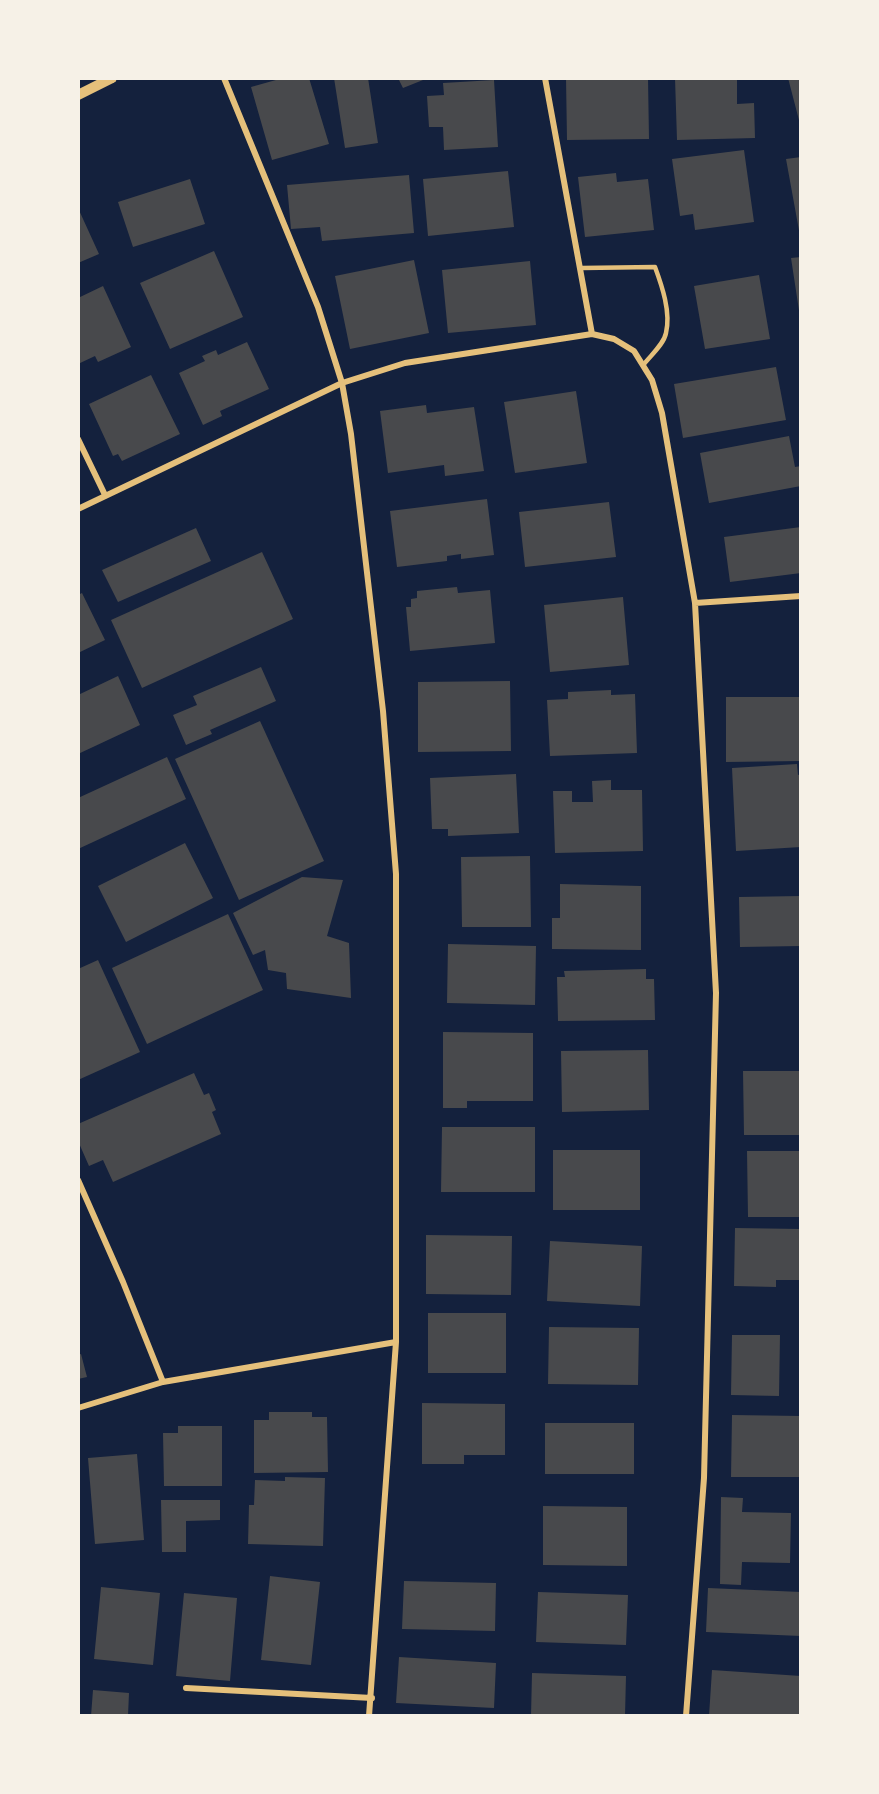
<!DOCTYPE html>
<html>
<head>
<meta charset="utf-8">
<style>
	body { margin:0 }
	#map { position:relative; width:879px; height:1794px; overflow:hidden; background:#14213d; font-family:Mulish,sans-serif }
	canvas { display:block }
	.frame { position:absolute; inset:0; border:80px solid #f6f1e7; pointer-events:none }
</style>
</head>
<body>
<div id="map">
<canvas width="879" height="1794"></canvas>
<div class="frame"></div>
</div>
<script>
const context = document.querySelector('canvas').getContext('2d');
context.lineJoin = 'round';
function paint(path, color) { context.fillStyle = color; context.fill(path, 'evenodd'); }
function strokePath(path, color, width, dash) { context.strokeStyle = color; context.lineWidth = width; context.lineCap = dash ? 'butt' : 'round'; context.setLineDash(dash || []); context.stroke(path); }
const building = new Path2D(`
	M283,78H309L329,144L272,160L251,87Z
	M334,78H368L378,143L345,148Z
	M398,78H428L403,88Z
	M566,78H648L649,139L567,140Z
	M675,78H737V104L754,103L755,138L677,140Z
	M788,78H801V124H800Z
	M494,80L498,147L444,150L443,127H429L427,96L444,95L443,83Z
	M744,150L754,222L695,230L693,214L680,216L672,159Z
	M801,157V236H800L786,159Z
	M508,171L514,227L428,236L423,179Z
	M616,173L617,182L648,179L654,230L585,237L578,177Z
	M409,175L414,233L322,241L320,227L291,229L287,185Z
	M190,179L205,224L133,247L118,202Z
	M78,208L99,254L78,263Z
	M214,251L243,317L170,349L140,283Z
	M801,257V317H800L791,258Z
	M414,260L429,333L350,349L335,276Z
	M530,261L536,325L448,333L442,270Z
	M759,275L770,339L705,349L694,286Z
	M103,286L131,347L98,362L95,356L78,364V298Z
	M247,342L269,389L220,411L222,416L203,425L179,373L205,361L202,356L216,350L218,355Z
	M776,367L786,420L683,438L674,384Z
	M151,375L180,434L122,461L118,454L113,456L89,404Z
	M576,391L587,463L515,473L504,402Z
	M426,405L427,413L474,407L484,471L445,476L444,465L388,473L380,411Z
	M789,436L795,467L801,466V486L709,503L700,453Z
	M487,499L494,555L461,559V554L447,556V561L397,567L390,511Z
	M609,502L616,557L525,567L519,512Z
	M801,527V573L730,582L724,537Z
	M196,528L211,561L118,602L102,570Z
	M262,552L293,619L142,688L111,620Z
	M457,587L458,593L490,590L495,643L410,651L406,607H411V599L417,598V591Z
	M82,593L105,640L78,653V595Z
	M623,597L629,665L550,672L544,605Z
	M261,667L276,701L210,730L212,734L186,745L173,715L197,705L193,696Z
	M118,676L140,725L78,754V695Z
	M510,681L511,751L418,752V682Z
	M611,690V695L635,694L637,753L550,756L547,700L568,699V692Z
	M726,697H801V761L726,762Z
	M260,721L324,861L239,900L175,759Z
	M167,757L186,799L78,849V798Z
	M797,764L798,775L801,774V847L736,851L732,768Z
	M516,774L519,833L448,836V829H432L430,778Z
	M611,780V790H642L643,851L555,853L553,791H572V802H593L592,781Z
	M185,843L213,898L126,942L98,886Z
	M530,856L531,927H462L461,857Z
	M302,877L343,880L327,936L349,943L351,998L287,989L286,973L268,970L265,950L253,955L233,913Z
	M560,884L641,886V950L552,949V918H560Z
	M801,896V946L740,947L739,897Z
	M228,914L263,990L147,1044L112,968Z
	M448,944L536,946L535,1005L447,1003Z
	M98,960L140,1052L78,1080V969Z
	M646,969V979H654L655,1020L558,1021L557,977H565L564,971Z
	M443,1032L533,1033V1101H467V1108H443Z
	M648,1050L649,1110L562,1112L561,1051Z
	M743,1071H801V1135H744Z
	M194,1073L204,1095L209,1093L216,1110L212,1112L221,1134L113,1182L103,1160L89,1166L78,1141V1124Z
	M442,1127H535V1192H441Z
	M553,1150H640V1210H553Z
	M747,1151H801V1217H748Z
	M735,1228L801,1229V1280H776V1287L734,1286Z
	M426,1235L512,1236L511,1295L426,1294Z
	M550,1241L642,1246L640,1306L547,1301Z
	M428,1313H506V1373H428Z
	M549,1327L639,1328L638,1385L548,1384Z
	M732,1335H780L779,1396L731,1395Z
	M81,1354L87,1377L78,1379V1355Z
	M422,1403L505,1404V1455H464V1464H422Z
	M269,1412H312V1417H327L328,1472L254,1473V1420H269Z
	M732,1415L801,1416V1477H731Z
	M545,1423H634V1474H545Z
	M178,1426H222V1486H164L163,1433H178Z
	M137,1454L144,1540L95,1544L88,1458Z
	M285,1477L325,1478L323,1546L248,1544L249,1505H254L255,1480L285,1481Z
	M721,1497L743,1498L742,1512L791,1513L790,1563L742,1562L741,1585L720,1584Z
	M161,1500H220V1520L186,1521V1552H162Z
	M543,1506L627,1507V1566L543,1565Z
	M270,1576L320,1582L311,1665L261,1660Z
	M404,1581L496,1583L495,1631L402,1629Z
	M101,1587L160,1593L153,1665L94,1659Z
	M708,1588L801,1592V1636L706,1632Z
	M538,1592L628,1595L626,1645L536,1642Z
	M184,1593L237,1598L230,1681L176,1676Z
	M399,1657L496,1663L494,1708L396,1703Z
	M712,1670L801,1676V1716H709Z
	M532,1673L626,1676L625,1716H531Z
	M93,1690L129,1693L128,1716H91Z`);
const service = new Path2D(`
	M582,268L655,267C662,286 671,312 666,333C664,344 651,355 644,364`);
const minor = new Path2D(`
	M224,78L318,307L342,383L351,434L383,711L396,874V1342L369,1716
	M545,78L592,334
	M78,439L105,495
	M78,509L342,383L405,363L592,334L614,339L634,351L652,380L662,413L695,603L716,993L704,1478L686,1716
	M695,603L801,596
	M78,1180L123,1282L163,1382
	M78,1408L163,1382L396,1342
	M186,1688L372,1698`);
const tertiary = new Path2D(`
	M78,95L112,78`);
paint(building, '#48494c');
strokePath(service, '#e5c07b', 4.5);
strokePath(minor, '#e5c07b', 6);
strokePath(tertiary, '#e5c07b', 10);
</script>
</body>
</html>
